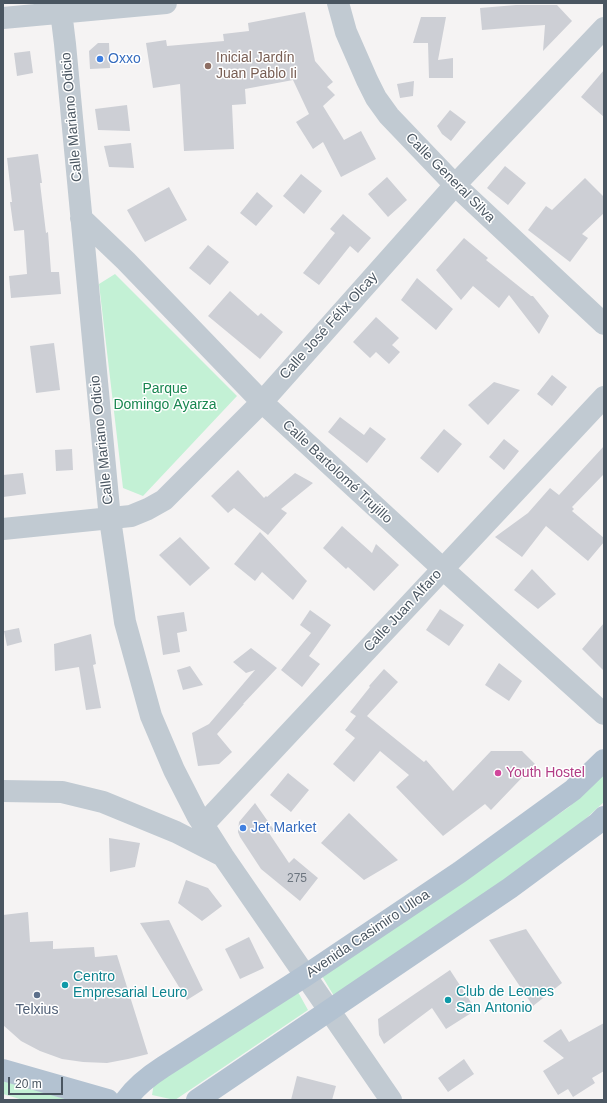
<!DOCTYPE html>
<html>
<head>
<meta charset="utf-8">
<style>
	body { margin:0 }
	#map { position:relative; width:607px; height:1103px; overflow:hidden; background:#f5f3f3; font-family:Arial,sans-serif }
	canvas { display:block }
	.frame { position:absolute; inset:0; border:4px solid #4a5661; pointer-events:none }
	.scale { position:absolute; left:8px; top:1077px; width:55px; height:18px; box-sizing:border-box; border:2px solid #4a5661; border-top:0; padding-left:5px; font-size:12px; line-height:14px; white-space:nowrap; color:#4a5661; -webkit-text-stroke:3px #fff; paint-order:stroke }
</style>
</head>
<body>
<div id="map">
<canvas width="607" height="1103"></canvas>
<div class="frame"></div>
<div class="scale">20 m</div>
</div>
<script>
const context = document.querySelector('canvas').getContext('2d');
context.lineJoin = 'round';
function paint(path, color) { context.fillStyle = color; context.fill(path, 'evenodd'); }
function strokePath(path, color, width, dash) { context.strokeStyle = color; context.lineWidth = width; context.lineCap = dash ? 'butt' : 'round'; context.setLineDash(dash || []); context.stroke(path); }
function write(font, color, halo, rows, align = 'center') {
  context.font = font + ' Arial,sans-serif'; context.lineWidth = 3; context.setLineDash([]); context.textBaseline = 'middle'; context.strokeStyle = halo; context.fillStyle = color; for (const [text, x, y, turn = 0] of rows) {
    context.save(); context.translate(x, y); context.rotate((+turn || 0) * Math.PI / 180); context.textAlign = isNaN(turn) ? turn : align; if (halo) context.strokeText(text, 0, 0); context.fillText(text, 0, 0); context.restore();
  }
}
const green = new Path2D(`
	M115,274L237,396L143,496L123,488L99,284Z
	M604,768V802L558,844L334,996L322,976L569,807Z
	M298,992L308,1010L175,1100L152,1095L154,1083Z
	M3,1080L69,1100H23L3,1094Z`);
const building = new Path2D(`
	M516,5H557L572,21L543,51L545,25L482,30L480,8Z
	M305,12L315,61L333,82L327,87L335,95L323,106L344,140L361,131L376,159L341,177L323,142L313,149L296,122L309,114L293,80L245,89L246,104L232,105L234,149L184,151L180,84L153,88L146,43L166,40L167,46L224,41L223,34L249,31L248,23Z
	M421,17H446L438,60L453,58V78H429L428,43H413Z
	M98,43H109L110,68L90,69L89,51Z
	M30,51L33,73L17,76L14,53Z
	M604,70V117L581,97Z
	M414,81L413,96L400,98L397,84Z
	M127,105L130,131L98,130L95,109Z
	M450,110L466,122L451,141L442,134L437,126Z
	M131,143L134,168L109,167L104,146Z
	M38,154L42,183H40L46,233L48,232L51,272H59L61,294L11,298L9,276L27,274L24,230L14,231L10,202H12L7,158Z
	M505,166L526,183L508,205L487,188Z
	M301,174L322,191L304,214L283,196Z
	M387,177L407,200L388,217L368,194Z
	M585,178L604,197V213L582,234L588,238L570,262L528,230L546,206L552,210Z
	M169,187L187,220L145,242L127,210Z
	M257,192L273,206L256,226L240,213Z
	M343,214L371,238L358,253L350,246L319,285L303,273L335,233L330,229Z
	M464,238L488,258L486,260L531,296H533L549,316L539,334L509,295L499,308L473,286L461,300L436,270Z
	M208,245L229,262L210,285L189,268Z
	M417,278L453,309L436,330L401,300Z
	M230,291L258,316L261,313L283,332L260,359L208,316Z
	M376,317L399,338L392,345L400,352L389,364L376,352L370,358L353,342Z
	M54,343L60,390L36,393L30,346Z
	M552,375L567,387L552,406L537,394Z
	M494,382L520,390L488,425L468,405Z
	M340,417L364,435L370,427L386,439L367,463L328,432Z
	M444,429L462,444L438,473L420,458Z
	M504,439L519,451L504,470L489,457Z
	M604,446V474L572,507L574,509L572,511L604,538V542L588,561L546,526L522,557L495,537L528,513L550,488L559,495Z
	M72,449L73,470L56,471L55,450Z
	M238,470L264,498L266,496L267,497L295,473L313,483L281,509L287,513L268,535L234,508L228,513L211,496Z
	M23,473L26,494L3,497V475Z
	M342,526L372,553L376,544L399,565L374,591L348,567L346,569L323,548Z
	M260,532L307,581L293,600L262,572L255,581L234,564Z
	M180,537L210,568L190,586L159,555Z
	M532,569L556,594L538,609L514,590Z
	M440,609L464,625L449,646L426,630Z
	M310,610L331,625L309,656L320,664L302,687L281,670L311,633L300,625Z
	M184,612L187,631L177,633L180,652L163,655L157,616Z
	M604,623V671L582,649Z
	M19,628L22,642L7,646L4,631Z
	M91,634L96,664L93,665L101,708L86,710L79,667L55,671L54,644Z
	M251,648L277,668L243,704H244L217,734L232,752L219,764L198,766L192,733L209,724L255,670L246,673L233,662Z
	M499,663L522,681L509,701L485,685Z
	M190,666L203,685L183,690L177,670Z
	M384,669L398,682L367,716L424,762L426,760L453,791L491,751H522L535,764L491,810L485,804L443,836L396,787L409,775L380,751L354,782L333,764L355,738L345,730L356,716L350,712L370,687L369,686Z
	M288,773L309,790L291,812L270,795Z
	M255,803L274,830L269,833L289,863L294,858L318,878L300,901L261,869L240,837L238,832L239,822Z
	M349,813L398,860L364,880L321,843Z
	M109,838L140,843L135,867L110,872Z
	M186,880L208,888L222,906L202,921L178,903Z
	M28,912L30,942L53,941V949L94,947L95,957L117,955L148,1054L128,1059L107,1063L83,1062L62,1059L40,1051L21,1041L3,1025V915Z
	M169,920L203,990L187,1000L140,923Z
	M526,929L562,983L533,1006L489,940Z
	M249,937L264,968L240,979L225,949Z
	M450,970L476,1010L446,1029L432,1008L384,1044L379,1035L378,1019Z
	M604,1023V1071L592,1078L595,1083L573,1097L568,1089L558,1095L543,1071L564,1058L543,1041L561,1029L569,1042Z
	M464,1059L474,1074L448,1092L438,1078Z
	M297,1076L336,1086L332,1100H291Z`);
const minor = new Path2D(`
	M60,3L65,44L110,519L125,622L151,716L174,770L197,815L223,856L391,1100
	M338,3L346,32L367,80L376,98L389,116L455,185L604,324
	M3,18L166,3
	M81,218L126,261L262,402L443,569L604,714
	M3,529L131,516L148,509L164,500L262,402L455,185L604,28
	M3,791L62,792L103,802L176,832L221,855
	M203,825L604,397`);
const major = new Path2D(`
	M3,1070L108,1100
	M126,1100C136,1086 149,1076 163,1067L305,976L460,872L573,790L604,760
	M197,1100L510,888L598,823L604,817`);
const markers = [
	[100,59,4,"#3f7fe0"],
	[208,66,4,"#8d6e63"],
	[498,773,4,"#d1479c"],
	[243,828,4,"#3f7fe0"],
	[65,985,4,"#0f9aa8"],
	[37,995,4,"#5c6f8a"],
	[448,1000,4,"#0f9aa8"]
];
const numberNames = [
	["275",297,879]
];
const educationNames = [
	["Inicial Jardín",216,58],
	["Juan Pablo Ii",216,74]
];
const shopNames = [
	["Oxxo",108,59],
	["Jet Market",251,828]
];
const streetNames = [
	["Calle Mariano Odicio",72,117,-95],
	["Calle General Silva",450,178,45],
	["Calle José Félix Olcay",329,326,-48],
	["Calle Mariano Odicio",102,440,-96],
	["Calle Bartolomé Trujillo",337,472,43],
	["Calle Juan Alfaro",403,611,-47],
	["Avenida Casimiro Ulloa",368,934,-34]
];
const parkNames = [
	["Parque",165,389],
	["Domingo Ayarza",165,405]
];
const hotelNames = [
	["Youth Hostel",506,773]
];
const cultureNames = [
	["Centro",73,977],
	["Empresarial Leuro",73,993],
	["Club de Leones",456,992],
	["San Antonio",456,1008]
];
const serviceNames = [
	["Telxius",37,1010]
];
paint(green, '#c3f1d5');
paint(building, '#cdcfd5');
strokePath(minor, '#c1cad2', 22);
strokePath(major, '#b3c2d1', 22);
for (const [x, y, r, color] of markers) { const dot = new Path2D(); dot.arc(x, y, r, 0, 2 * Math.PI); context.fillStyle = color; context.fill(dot); strokePath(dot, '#fff', 1.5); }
write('12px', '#6b747e', null, numberNames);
write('14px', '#785e54', '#fff', educationNames, 'left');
write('14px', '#366cbe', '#fff', shopNames, 'left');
write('14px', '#4a5661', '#fff', streetNames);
write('14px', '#17864f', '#fff', parkNames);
write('14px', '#b23c85', '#fff', hotelNames, 'left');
write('14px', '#0d838f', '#fff', cultureNames, 'left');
write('14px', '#4e5e75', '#fff', serviceNames);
</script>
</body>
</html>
